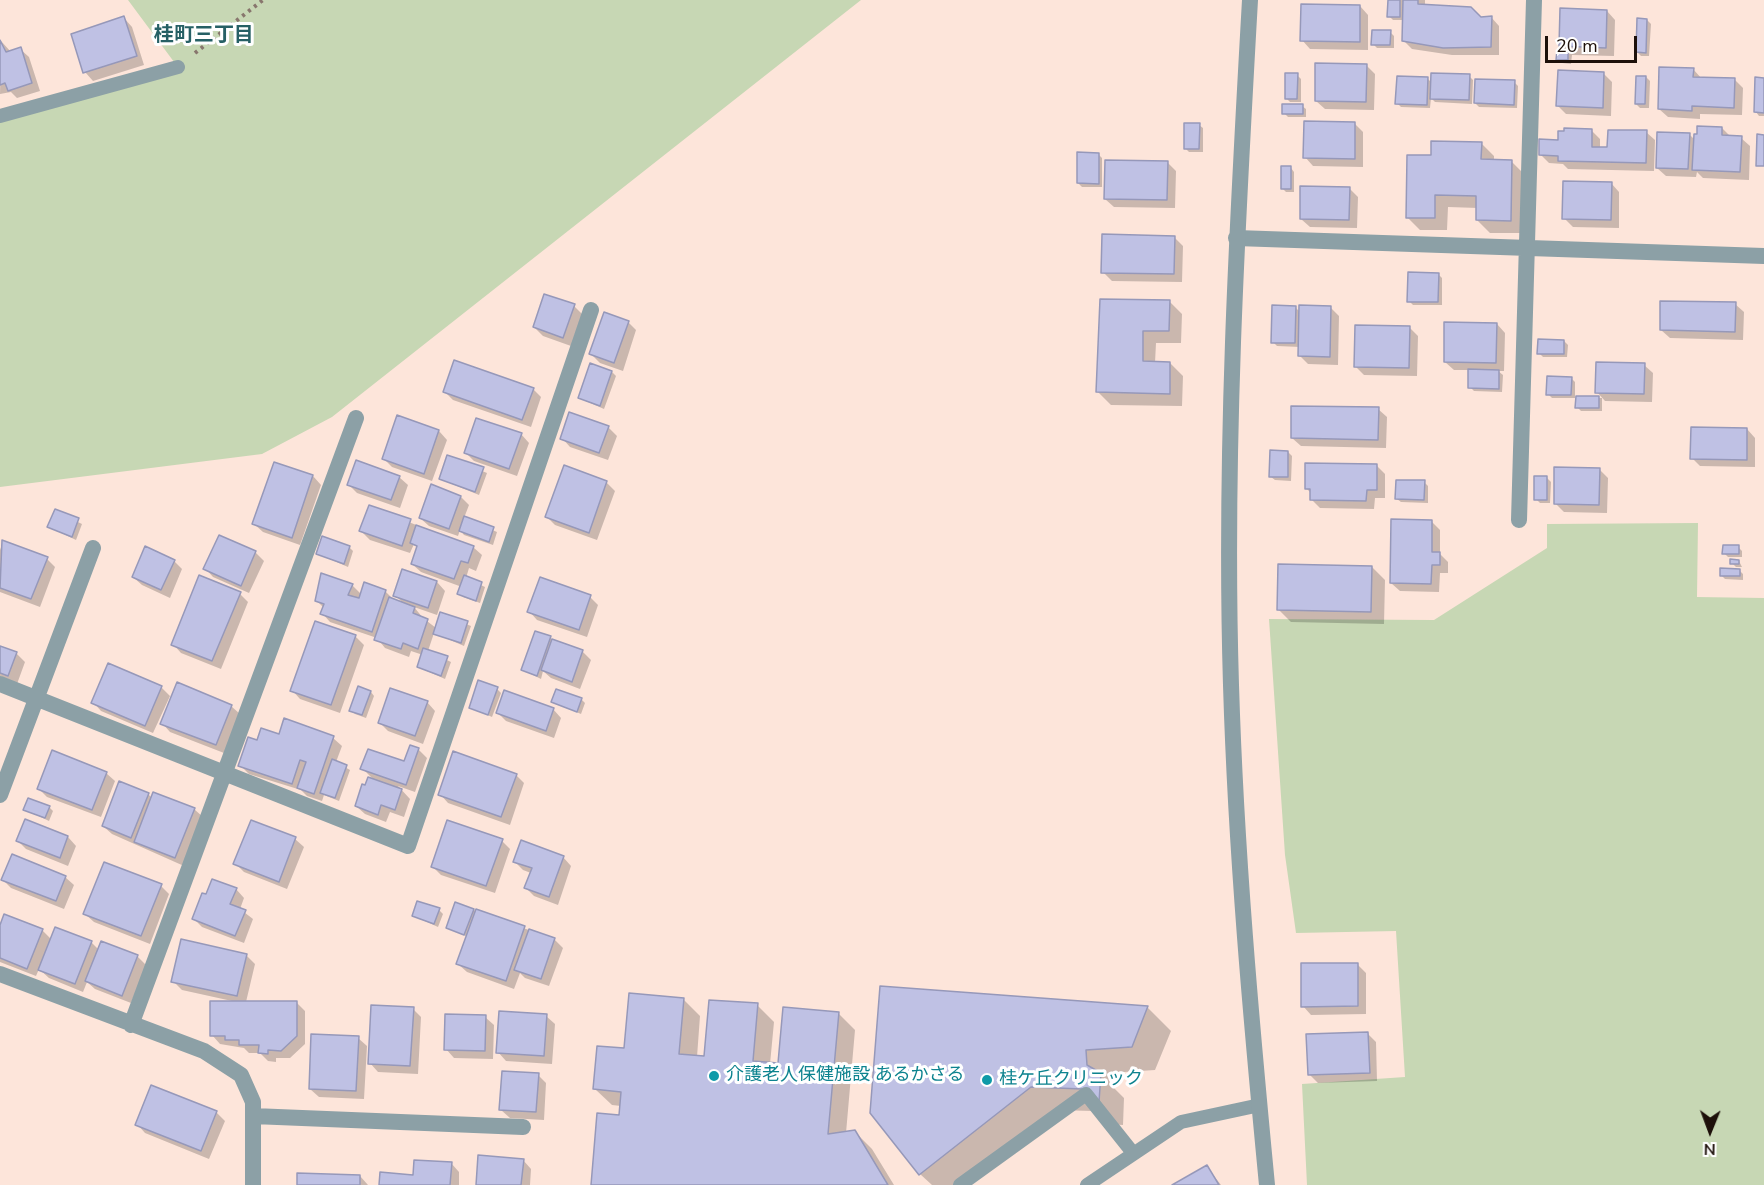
<!DOCTYPE html>
<html>
<head>
<meta charset="utf-8">
<style>
	body { margin:0 }
	#map { position:relative; width:1764px; height:1185px; overflow:hidden; background:#fde5da; font-family:"Nunito Sans",sans-serif }
	canvas { display:block }
	.north { position:absolute; left:1680px; top:1101px; width:60px; height:60px; -webkit-text-stroke:4px #fff; paint-order:stroke; rotate:181deg; font-size:16px; font-weight:700; line-height:24px; text-align:center; color:#1d100a }
	.north::after { content:''; display:block; margin:auto; width:21px; height:27px; background:#1d100a; clip-path:polygon(50% 0,100% 100%,50% 72%,0 100%) }
	.scale { position:absolute; left:1545px; top:36px; width:92px; height:27px; box-sizing:border-box; border:3px solid #1d100a; border-top:0; padding-left:8px; font-size:18px; line-height:21px; white-space:nowrap; color:#1d100a; -webkit-text-stroke:4px #fff; paint-order:stroke }
</style>
</head>
<body>
<div id="map">
<canvas width="1764" height="1185"></canvas>
<div class="north">N</div>
<div class="scale">20 m</div>
</div>
<script>
const context = document.querySelector('canvas').getContext('2d');
context.lineJoin = 'round';
function paint(path, color) { context.fillStyle = color; context.fill(path, 'evenodd'); }
function strokePath(path, color, width, dash) { context.strokeStyle = color; context.lineWidth = width; context.lineCap = dash ? 'butt' : 'round'; context.setLineDash(dash || []); context.stroke(path); }
function write(font, color, halo, rows, align = 'center') {
  context.font = font + ' "Nunito Sans","Noto Sans JP",sans-serif'; context.lineWidth = 6; context.setLineDash([]); context.textBaseline = 'middle'; context.strokeStyle = halo; context.fillStyle = color; for (const [text, x, y, turn = 0] of rows) {
    context.save(); context.translate(x, y); context.rotate((+turn || 0) * Math.PI / 180); context.textAlign = isNaN(turn) ? turn : align; if (halo) context.strokeText(text, 0, 0); context.fillText(text, 0, 0); context.restore();
  }
}
const green = new Path2D(`
	M128,0H861L332,417L262,454L0,487V116L177,66Z
	M1698,523L1697,597L1764,598V1185H1307L1302,1084L1405,1077L1396,931L1296,933L1285,855L1269,619L1434,620L1547,548V524Z`);
const shadow = new Path2D(`
	M1389,0H1425V6L1481,18L1491,17L1499,26V55H1452L1412,49L1403,40L1404,20H1393L1389,16Z
	M1360,6L1368,15V50L1310,49L1302,40Z
	M1607,11L1615,20L1614,56L1572,55L1571,64L1562,63L1558,60L1566,52L1560,46Z
	M124,18L132,27L144,65L93,81L85,72Z
	M1647,20L1651,24L1649,56H1641L1637,52Z
	M1390,32L1394,36V48H1377L1373,44Z
	M1,41L11,52L20,49L29,57L40,91L17,98L11,92L0,94Z
	M1366,65L1375,74L1374,110L1325,109L1316,101Z
	M1693,69L1702,79L1735,80L1743,88L1742,115L1700,114V119L1668,117L1659,109Z
	M1603,73L1612,82L1611,116L1566,114L1558,106Z
	M1297,75L1301,79V102H1290L1286,98Z
	M1469,76L1473,80L1472,104L1435,102L1431,98L1430,108L1401,107L1397,103L1427,78L1432,83Z
	M1646,77L1650,81L1649,108H1640L1636,104Z
	M1764,79V116H1759L1756,112Z
	M1514,82L1518,86L1517,108L1479,107L1475,103Z
	M1302,106L1306,109V117H1288L1284,113Z
	M1355,124L1363,132V167L1313,166L1305,157Z
	M1199,125L1203,128V152H1189L1185,148Z
	M1722,128L1731,137L1741,138L1750,146L1749,180L1703,178L1697,172L1696,177L1666,176L1657,168L1689,134L1695,140Z
	M1591,130L1600,139V148L1609,149L1646,132L1655,140L1654,171L1568,169L1563,164L1549,163L1541,155L1560,141Z
	M1481,143L1494,156V161H1511L1524,174L1523,233H1490L1477,220L1478,208L1448,207L1447,230H1420L1407,217L1433,157Z
	M1098,154L1102,158V187H1082L1078,183Z
	M1167,162L1176,171L1175,208L1114,207L1105,199Z
	M1291,168L1294,172V192H1286L1282,188Z
	M1611,183L1619,192V228L1573,227L1564,218Z
	M1349,188L1358,197L1357,228L1310,227L1301,219Z
	M1174,237L1183,246L1182,282L1112,281L1103,272Z
	M1438,274L1442,278V305H1413L1409,301Z
	M1102,300L1169,301L1182,314L1181,343H1156L1155,363H1170L1183,376L1182,406L1111,405L1098,392Z
	M1735,304L1744,312L1743,340L1670,338L1661,330Z
	M574,306L582,314L571,346L543,336L534,327Z
	M1295,307L1300,312L1330,307L1339,316L1338,365L1308,364L1300,356V347L1277,346L1273,342Z
	M628,322L636,330L623,371L600,363L591,354Z
	M1497,324L1505,333L1504,371H1498L1503,375L1502,392L1474,391L1470,387V370H1454L1445,362Z
	M1409,327L1418,336L1417,376L1364,375L1356,367Z
	M1564,341L1568,345L1567,357H1543L1539,353Z
	M1644,365L1653,373L1652,402L1605,401L1597,392Z
	M612,372L616,376L604,409L579,398Z
	M1571,378L1575,382V398H1602V411H1581L1577,407V398H1552L1548,394Z
	M533,389L541,397L531,427L453,400L444,391Z
	M1378,409L1387,417L1386,448L1301,446L1292,438Z
	M398,417L439,431L447,440L432,481L392,467L384,459Z
	M608,427L617,436L608,460L570,447L562,438Z
	M1747,429L1755,438V467L1700,466L1692,458Z
	M521,434L529,443L517,476L474,461L465,452Z
	M1288,452L1292,456L1291,481L1275,480L1271,477Z
	M448,457L487,473L479,495L440,479Z
	M275,464L313,476L321,485L300,545L263,532L254,524Z
	M1377,466L1385,474V498H1375L1374,509L1320,508L1312,500V494L1306,488Z
	M1599,469L1608,478L1607,513L1564,512L1555,503Z
	M399,477L408,485L400,508L357,493L349,485Z
	M1547,478L1551,482L1550,503H1540L1536,499Z
	M606,482L615,491L597,540L555,525L547,517Z
	M1424,482L1428,486V503L1401,502L1397,499Z
	M461,497L469,505L464,518L497,532L493,545L464,535L460,530L458,536L429,526L420,518Z
	M370,507L473,547L482,555L476,571L469,568L466,578L485,587L480,603L463,597L459,593L462,587L421,572L412,564L418,548L414,544L410,553L370,540L361,531Z
	M55,511L82,524L76,540L49,527Z
	M1432,522L1440,530V554L1448,562V573H1440L1439,592L1400,591L1391,583Z
	M219,537L256,553L264,561L249,593L213,577L205,568Z
	M3,542L47,559L55,567L40,607L0,592V550Z
	M349,547L353,551L348,567L318,554Z
	M1738,547L1742,551V557H1728L1724,553Z
	M174,561L182,569L170,598L142,585L133,577Z
	M1739,561L1742,567H1736L1743,574V580L1725,579L1721,575L1739,570L1732,563Z
	M1372,567L1385,580L1384,624L1291,622L1278,609Z
	M403,571L437,582L445,591L437,615L414,607L423,618L436,628L441,614L471,626L464,646L434,633L428,651L451,662L445,679L418,667L423,655L411,651L409,657L385,648L377,638L330,622L322,613L324,608L317,601L352,585L362,595L365,584L386,592L395,601L404,604L395,595Z
	M240,594L248,602L221,669L181,653L173,644Z
	M590,597L598,605L587,637L537,620L529,611Z
	M355,636L364,645L340,713L300,699L292,690Z
	M550,638L582,651L591,660L580,689L551,678L543,671L541,679L523,670Z
	M0,647L16,653L25,662L17,684L0,678Z
	M161,687L170,696L153,733L101,711L93,702Z
	M497,689L501,693L492,717L470,707Z
	M371,692L374,696L366,718L355,714L351,710Z
	M581,699L585,703L581,714L553,702Z
	M427,702L435,711L423,744L388,731L380,723Z
	M231,706L240,714L224,753L170,732L162,723Z
	M553,709L561,718L554,738L506,721L498,713Z
	M279,736L333,738L342,746L336,762L350,770L339,801L324,795L322,801L307,796L301,790L249,774L240,765Z
	M418,749L427,758L415,792L398,786L410,799L404,817L390,812L386,822L365,814L356,806L375,781L362,768L405,763Z
	M106,773L115,781L101,817L47,797L38,788Z
	M516,775L524,783L510,825L448,803L440,794Z
	M148,794L152,798L194,809L203,817L184,866L112,834L103,826Z
	M49,807L53,811L49,821L24,809Z
	M68,837L76,846L68,866L26,849L18,841Z
	M295,839L304,847L287,889L244,872L235,863Z
	M502,841L510,849L495,893L441,875L432,866Z
	M563,857L571,866L558,905L534,896L526,888L531,873L523,870L515,862Z
	M65,877L74,885L64,909L11,888L3,880Z
	M161,886L169,894L150,944L94,922L85,914Z
	M236,889L244,898L240,909L253,919L244,943L202,927L194,919Z
	M439,910L443,914L438,927L414,916Z
	M473,910L554,939L563,948L549,986L525,978L520,973L514,989L467,972L458,964L468,937L448,928Z
	M0,929L42,930L52,940L91,942L99,950L137,956L146,965L131,1003L95,989L87,982L83,992L49,978L39,969L36,976L0,962Z
	M246,955L255,964L246,1002H296L305,1011V1044L290,1058H276V1062L268,1061L260,1053H249L244,1048L220,1044L212,1035L232,1001L182,990L173,981Z
	M1357,964L1366,973V1014L1311,1015L1303,1006Z
	M881,988L1148,1008L1171,1031L1155,1070L1109,1073L1110,1084L1124,1098L1123,1125L1106,1124L1093,1111L1055,1110L959,1185H932L920,1174Z
	M683,999L700,1016L697,1057L705,1058L757,1005L774,1022L770,1064L780,1065L838,1013L855,1030L846,1133L855,1132L872,1149L894,1185H593L620,1117L621,1106L612,1105L595,1089L626,1050Z
	M413,1009L421,1017L418,1074L378,1072L370,1063Z
	M546,1016L555,1024L552,1064L506,1061L498,1052Z
	M485,1017L494,1025L493,1059L454,1058L446,1049Z
	M1367,1033L1376,1042L1377,1081L1318,1083L1309,1074Z
	M358,1038L367,1046L364,1099L319,1097L310,1089Z
	M538,1075L546,1083L544,1120L510,1118L501,1110Z
	M216,1112L225,1121L209,1159L145,1133L137,1124Z
	M523,1160L531,1169L530,1185H477Z
	M451,1163L459,1172V1185H380Z
	M1207,1167L1221,1185H1175Z
	M360,1176L368,1185H298Z`);
const building = new Path2D(`
	M1388,0H1400V17H1387Z
	M1403,0H1418V4L1471,7L1481,17L1492,16L1491,47L1443,48L1402,41Z
	M1301,4L1360,5V42L1300,41Z
	M1560,8L1607,10L1606,48L1559,46Z
	M124,16L137,56L83,73L71,34Z
	M1637,18L1647,19L1646,53L1636,52Z
	M1372,30H1391L1390,45H1371Z
	M0,40L6,52L21,47L32,83L8,91L5,83L0,85Z
	M1557,50L1568,51V60H1556Z
	M1315,63L1367,64L1366,102L1315,101Z
	M1659,67L1694,68L1693,77L1735,78L1734,108L1692,106V111L1658,109Z
	M1558,70L1604,72L1603,108L1556,106Z
	M1285,73H1298L1297,99H1285Z
	M1431,73L1470,74L1469,100L1430,99Z
	M1397,76L1428,77L1427,105L1395,104Z
	M1636,76H1646L1645,104H1635Z
	M1755,77L1764,78V113L1754,112Z
	M1475,79L1515,80L1514,105L1474,103Z
	M1282,104H1303V114H1282Z
	M1304,121L1355,122V159L1303,158Z
	M1184,123H1200L1199,149H1184Z
	M1697,126L1722,127V135L1742,136L1740,172L1692,170L1694,134H1697Z
	M1564,128L1592,129V147H1607L1608,130H1647L1646,163L1558,161V156L1539,155V139L1558,140V131H1564Z
	M1657,132L1690,133L1688,169L1656,168Z
	M1757,134L1764,135V166H1756Z
	M1431,141L1482,142L1481,159L1512,160L1511,221L1476,220V196L1435,195V218H1406L1407,155H1431Z
	M1077,152L1099,153V184L1077,183Z
	M1105,160L1168,161L1167,200L1104,199Z
	M1281,166H1291V189H1281Z
	M1563,181L1612,182L1611,220L1562,219Z
	M1300,186L1350,187L1349,220L1300,219Z
	M1102,234L1175,236L1174,274L1101,273Z
	M1408,272L1439,273L1438,302H1407Z
	M544,294L575,304L563,338L533,327Z
	M1100,299L1170,300L1169,331H1143V361L1170,362V394L1096,392Z
	M1660,301L1736,302L1735,332L1660,330Z
	M1272,305L1296,306L1295,343H1271Z
	M1299,305L1331,306L1330,357L1298,356Z
	M604,312L629,321L614,363L589,354Z
	M1444,322L1497,323L1496,363L1444,362Z
	M1355,325L1410,326L1409,368L1354,367Z
	M1538,339L1564,340V354H1537Z
	M454,360L534,388L522,420L443,392Z
	M1596,362L1645,363L1644,394L1595,393Z
	M590,363L612,371L600,406L578,398Z
	M1468,369L1499,370V389L1468,388Z
	M1547,376L1572,377L1571,395H1546Z
	M1576,396H1599V408H1575Z
	M1291,406L1379,407L1378,440L1291,438Z
	M569,412L609,426L599,453L560,439Z
	M397,415L439,430L424,474L382,459Z
	M476,418L522,433L509,469L464,453Z
	M1691,427L1747,428V460L1690,459Z
	M1270,450L1288,451V477H1269Z
	M447,455L484,467L475,492L439,479Z
	M356,460L400,476L391,500L347,485Z
	M274,462L313,475L292,538L252,524Z
	M1305,463L1377,464V490H1367L1366,501L1310,500V489H1305Z
	M564,465L607,481L589,533L545,517Z
	M1554,467L1600,468L1599,505L1554,504Z
	M1534,476H1547V500H1534Z
	M1396,480H1425L1424,500L1395,499Z
	M431,484L461,496L449,529L419,518Z
	M369,505L411,519L402,546L359,531Z
	M55,509L79,518L72,537L47,527Z
	M464,516L494,527L489,542L459,531Z
	M1391,519L1432,520V552H1440V565H1432L1431,584L1390,583Z
	M416,525L474,546L468,563L461,561L454,579L411,564L417,546L410,543Z
	M219,535L256,551L241,586L203,569Z
	M322,536L350,546L344,564L316,554Z
	M2,540L48,557L31,599L0,588Z
	M1723,545H1739V554H1722Z
	M145,546L175,560L161,590L132,577Z
	M1730,559L1739,560V564H1730Z
	M1278,564L1372,566L1371,612L1277,610Z
	M1720,568L1740,569V576H1720Z
	M402,569L437,581L428,608L393,596Z
	M321,573L353,584L348,595L359,598L364,582L386,590L372,632L320,614L324,604L315,601Z
	M199,575L241,592L212,661L171,645Z
	M464,575L482,582L476,601L457,594Z
	M540,577L591,595L579,630L527,612Z
	M389,597L415,607L413,613L428,619L418,649L403,643L401,649L374,640Z
	M440,612L468,621L461,643L433,634Z
	M315,621L356,635L331,705L290,691Z
	M535,631L551,636L537,676L521,670Z
	M552,639L583,650L572,682L541,670Z
	M0,646L17,652L8,676L0,673Z
	M423,648L448,656L441,676L417,667Z
	M108,663L162,686L145,726L91,703Z
	M478,680L498,687L488,715L469,708Z
	M177,682L232,705L216,745L160,724Z
	M358,686L371,691L362,715L349,711Z
	M390,688L428,701L415,736L378,723Z
	M556,689L582,698L577,712L551,702Z
	M504,690L554,708L546,731L496,713Z
	M284,718L334,736L314,794L297,788L306,762L300,760L292,784L238,766L248,737L257,740L261,728L279,734Z
	M410,745L419,748L406,785L360,769L368,749L404,761Z
	M52,750L107,772L92,810L37,789Z
	M453,751L517,774L501,817L438,795Z
	M332,759L347,765L335,798L320,793Z
	M368,777L402,789L395,810L381,805L378,815L355,806L362,784L365,785Z
	M119,781L149,793L131,838L102,826Z
	M153,792L195,808L175,858L134,842Z
	M28,798L50,806L45,818L23,810Z
	M25,819L68,836L60,858L16,841Z
	M251,820L296,837L279,882L233,864Z
	M447,820L503,839L486,886L431,867Z
	M521,840L564,856L549,897L524,888L532,868L513,862Z
	M12,854L66,876L56,901L1,880Z
	M104,862L162,884L141,936L83,914Z
	M212,879L237,888L230,904L246,910L235,936L192,919L202,893L206,894Z
	M417,901L440,908L434,924L412,916Z
	M455,902L474,909L464,935L446,928Z
	M476,909L525,926L506,981L456,964Z
	M4,914L43,929L27,969L0,958V925Z
	M55,927L92,941L75,984L38,970Z
	M529,929L555,938L541,979L514,970Z
	M181,939L247,954L237,996L171,982Z
	M101,941L138,955L122,996L85,981Z
	M1301,963H1358V1006L1301,1007Z
	M880,986L1148,1006L1132,1047L1086,1050L1087,1065L1101,1073L1099,1102L1082,1089L1031,1087L919,1175L870,1113Z
	M629,993L684,998L679,1054L704,1056L709,1000L758,1003L753,1061L778,1063L783,1007L839,1012L828,1134L855,1130L888,1185H591L597,1113L619,1115L621,1092L593,1089L597,1046L624,1048Z
	M210,1001H297V1036L281,1051L268,1050V1054L258,1053L259,1045H239V1040H225V1036H210Z
	M371,1005L414,1007L410,1066L368,1064Z
	M499,1011L547,1014L544,1056L496,1053Z
	M445,1014L486,1015L485,1051L444,1050Z
	M1368,1032L1370,1073L1308,1075L1306,1034Z
	M311,1034L359,1036L356,1091L309,1089Z
	M502,1071L539,1073L536,1112L499,1110Z
	M151,1085L217,1111L201,1151L135,1125Z
	M478,1155L524,1159L521,1185H476Z
	M414,1160L452,1162L450,1185H379L380,1172L413,1175Z
	M1207,1165L1219,1185H1172Z
	M297,1173L360,1175V1185H297Z`);
const path = new Path2D(`
	M195,53L263,0`);
const service = new Path2D(`
	M0,116L178,67
	M960,1185L1086,1094L1133,1153
	M1087,1185L1181,1122L1260,1105`);
const minor = new Path2D(`
	M1236,238L1764,256
	M1519,520L1534,0
	M0,684L408,846L591,310
	M0,795L93,548
	M0,974L204,1051L241,1075L253,1102V1185
	M131,1025L356,418
	M253,1116L523,1127`);
const tertiary = new Path2D(`
	M1250,0C1237,228 1224,457 1231,685C1236,852 1251,1019 1267,1185`);
const markers = [
	[714,1076,6,"#0f9aa8"],
	[987,1080,6,"#0f9aa8"]
];
const cultureNames = [
	["介護老人保健施設 あるかさる",726,1076],
	["桂ケ丘クリニック",999,1080]
];
const neighbourhoodNames = [
	["桂町三丁目",204,36]
];
paint(green, '#c7d7b4');
paint(shadow, '#0003');
paint(building, '#bfc1e4');
strokePath(building, '#9698b9', 1.5);
strokePath(path, '#88766d', 4, [3, 4.5]);
strokePath(service, '#8ca0a6', 14);
strokePath(minor, '#8ca0a6', 16);
strokePath(tertiary, '#8ca0a6', 16);
for (const [x, y, r, color] of markers) { const dot = new Path2D(); dot.arc(x, y, r, 0, 2 * Math.PI); context.fillStyle = color; context.fill(dot); strokePath(dot, '#fff', 2); }
write('18px', '#0d838f', '#fff', cultureNames, 'left');
write('bold 20px', '#266065', '#fff', neighbourhoodNames);
</script>
</body>
</html>
